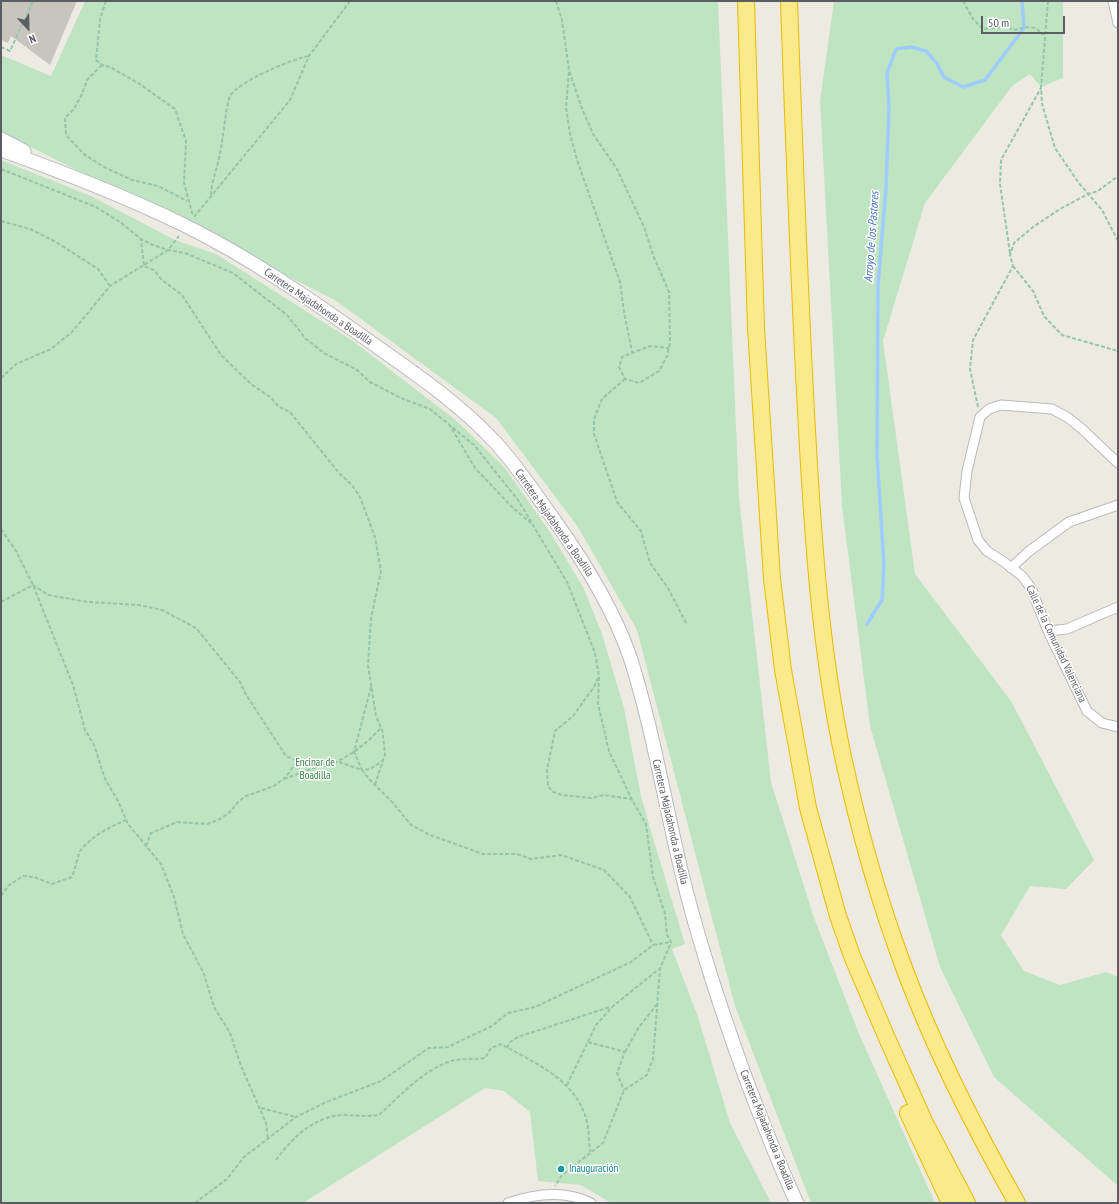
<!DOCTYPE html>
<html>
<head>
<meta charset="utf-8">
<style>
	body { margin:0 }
	#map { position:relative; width:1119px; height:1204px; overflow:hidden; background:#edebe1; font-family:"PT Sans Narrow",sans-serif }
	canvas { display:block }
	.frame { position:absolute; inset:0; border:2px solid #5a5d62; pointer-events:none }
	.north { position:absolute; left:8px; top:8px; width:40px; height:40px; -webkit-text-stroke:3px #fff; paint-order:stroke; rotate:158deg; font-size:11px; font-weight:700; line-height:16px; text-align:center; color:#5a5d62 }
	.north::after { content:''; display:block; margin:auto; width:14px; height:18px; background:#5a5d62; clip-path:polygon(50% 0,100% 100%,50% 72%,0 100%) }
	.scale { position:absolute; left:981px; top:16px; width:84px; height:18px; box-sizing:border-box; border:2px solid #5a5d62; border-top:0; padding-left:5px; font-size:12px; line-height:14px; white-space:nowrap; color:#5a5d62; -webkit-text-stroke:3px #fff; paint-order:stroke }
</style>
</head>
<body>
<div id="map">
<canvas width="1119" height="1204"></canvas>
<div class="frame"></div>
<div class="north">N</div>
<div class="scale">50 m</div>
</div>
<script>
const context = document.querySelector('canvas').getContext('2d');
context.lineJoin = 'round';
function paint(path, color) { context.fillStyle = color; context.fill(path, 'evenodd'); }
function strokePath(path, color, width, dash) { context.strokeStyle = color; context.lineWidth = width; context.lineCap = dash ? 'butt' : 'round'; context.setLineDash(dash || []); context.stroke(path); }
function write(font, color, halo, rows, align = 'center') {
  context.font = font + ' "PT Sans Narrow",sans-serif'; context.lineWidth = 3; context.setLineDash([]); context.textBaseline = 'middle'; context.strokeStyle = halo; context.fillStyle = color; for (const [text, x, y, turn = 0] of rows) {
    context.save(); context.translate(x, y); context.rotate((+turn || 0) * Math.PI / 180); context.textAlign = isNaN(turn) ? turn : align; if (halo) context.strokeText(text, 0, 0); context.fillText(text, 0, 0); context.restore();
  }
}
const green = new Path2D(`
	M85,1H718L739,498L771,782L813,915L859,1034L935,1203H811L735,1006L637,630L578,527L496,418L335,300L1,132V55L51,76Z
	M834,1H1063V78L1041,87L1030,74L1012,86L925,203L883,341L915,574L1011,701L1094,860L1066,889L1030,886L1001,935L1024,971L1060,985L1106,972L1118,977V1186L994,1077L940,967L870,726L842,506L820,101Z
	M1,160L91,196L175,240L216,254L353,341L458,422L505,468L550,532L584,589L602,634L624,708L641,796L650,828L685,944L672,949L698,1017L730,1123L771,1203H611L581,1185L538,1181L530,1112L504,1091L485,1088L303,1203H1Z`);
const stream = new Path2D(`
	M867,624L882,600L884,565L877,455L878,285L886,188L889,107L887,73L896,49L911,47L926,51L936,62L944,77L963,87L985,80L1024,28L1022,1`);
const building = new Path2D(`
	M1,1H77L50,65L11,36L8,43L1,40Z`);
const path = new Path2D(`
	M106,1L100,19L96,60L102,65L110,67L138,83L175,109L186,141L184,183L193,216
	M556,1L562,20L569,70L581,106L593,134L617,169L644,227L653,255L669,292L670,342L667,356L659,371L639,383L625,379L619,367L622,357L650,346L669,348
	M963,1L973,19L983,29L1005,27L1015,30L1025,27L1036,28L1042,34H1044
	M1048,1L1041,87L1042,104L1055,148L1078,182L1102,210L1118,241
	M1,47L10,51L33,1
	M102,65L87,80L82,94L74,109L65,118L66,135L85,155L104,167L132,180L158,186L187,201
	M569,72L566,107L570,134L577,160L620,282L624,312L632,352
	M1,169L96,207L120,222L141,239L153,245L168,250L185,253L233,273L287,315L306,339L324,353L357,370L370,382L401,398L430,409L474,445L518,500L567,582L595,653L599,677L598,704L609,751L632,800L646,824L653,877L665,914L667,935L671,942L660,969L653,1059L647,1075L624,1090L603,1143L562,1175L555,1186
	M211,195C211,182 218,167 220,153C223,141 226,104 230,96C239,81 292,59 309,56
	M194,217L290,100L309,56L350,1
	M1,221L30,229L56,242L98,269L110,286
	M1010,253L1000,184L1001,160L1041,88
	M1013,266L1033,291L1044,316L1062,335L1118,351
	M1,378L16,364L51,349L72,332L110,286L168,250L179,236
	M625,379L602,399L594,419V434L617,502L641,531L650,563L668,588L686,623
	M978,407L970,369L973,340L1013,266L1010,255L1014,243L1033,227L1060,209L1088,194L1098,191L1118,176
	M449,424L475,468L512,507L532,524
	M1,529L16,551L33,585L73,685L85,730L94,745L105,779L118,801L128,824L161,864L174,897L183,934L204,974L214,1007L230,1033L241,1066L266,1123L268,1139
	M1,602L33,585L48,595L88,602L139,605L162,610L196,628L240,682L245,693L286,756L297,761L335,763L354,752L369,740L381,728L376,716L368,665L371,618L381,571L375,537L360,497L352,485L339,473L290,412L279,407L270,397L251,384L221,355L182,295L162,280L154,270L144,266L141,239
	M598,678L594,687L573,716L555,731L547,770L548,786L553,792L562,795L591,798L604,795L631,799
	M371,687L354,752L362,770L370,769L384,760
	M339,762L362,770L370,780L393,803L411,825L430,835L483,854H517L531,859L561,855L604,870L630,897L653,945
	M284,779L325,764
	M375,785L385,754L382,728
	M146,846L151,833L177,822L207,824L218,820L229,813L239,801L246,796L274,786L286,777L297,761
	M1,896L8,886L23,876L34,877L52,884L72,877C74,873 79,852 80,851C93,835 108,828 126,820
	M588,1042L625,1052L617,1073L624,1090
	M507,1048L510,1042L518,1037L610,1007
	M625,1052L639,1027L658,1003
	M567,1085L596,1025L612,1007L659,969
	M261,1108L296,1117
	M276,1160C292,1138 313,1117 342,1115C355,1115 367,1117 379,1115C401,1095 422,1071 451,1061C462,1058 474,1060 485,1058L491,1048L501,1044C535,1063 577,1080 587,1122C589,1131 589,1142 590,1152
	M195,1203L227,1179L244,1157L296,1117L324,1103L381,1081L429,1048L448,1047L492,1026L508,1013L535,1007L631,962L653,945L671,942`);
const street = new Path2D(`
	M1113,1L1118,23
	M1118,463L1081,428L1067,417L1052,409L1001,405L989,409L980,417L967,471L964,498L978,540L987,551L1004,562L1022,576L1031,588L1048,631L1087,711L1102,723L1118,727
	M1011,568L1028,552L1069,522L1118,505
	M1048,631L1067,629L1118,607
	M508,1203C534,1194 565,1190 591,1203`);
const secondary = new Path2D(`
	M1,139L24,151
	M1,150C63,172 124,196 184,225C249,257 310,299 369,341C413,372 459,403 496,443C518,467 536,495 555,521C585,563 613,608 630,657C652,726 664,799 681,870C698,941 721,1010 746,1079C762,1121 778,1163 797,1203`);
const highway = new Path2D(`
	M746,1L756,328L772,579L783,670L808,808L838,916L852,956L886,1036L925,1123L967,1203
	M789,1C794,144 799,287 807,430C813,539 820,645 842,752C858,827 879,902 906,973C936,1053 975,1129 1017,1203
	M908,1113L950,1203`);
const markers = [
	[561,1169,4,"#0f9aa8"]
];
const streetNames = [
	["Carretera Majadahonda a Boadilla",318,307,34],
	["Carretera Majadahonda a Boadilla",554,523,55],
	["Calle de la Comunidad Valenciana",1056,644,65],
	["Carretera Majadahonda a Boadilla",670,822,77],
	["Carretera Majadahonda a Boadilla",767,1130,68]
];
const parkNames = [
	["Encinar de",315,763],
	["Boadilla",315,776]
];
const cultureNames = [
	["Inauguración",569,1169]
];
const waterNames = [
	["Arroyo de los Pastores",872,237,-86]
];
paint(green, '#bee4c2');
strokePath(stream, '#a0cbfd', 3.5);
paint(building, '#c8c5be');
strokePath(street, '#b7b9be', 11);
strokePath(secondary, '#b7bac0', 15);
strokePath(highway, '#eaba04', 18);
strokePath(path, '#97c5a9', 2, [4, 2]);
strokePath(street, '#fff', 9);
strokePath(secondary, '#fff', 13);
strokePath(highway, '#fbea8a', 16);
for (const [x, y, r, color] of markers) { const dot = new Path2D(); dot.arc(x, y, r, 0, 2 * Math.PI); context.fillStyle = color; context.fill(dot); strokePath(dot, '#fff', 1.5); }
write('11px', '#5a5d62', '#fff', streetNames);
write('11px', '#368442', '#fff', parkNames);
write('11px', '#0d838f', '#fff', cultureNames, 'left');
write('italic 12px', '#4473c0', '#fff', waterNames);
</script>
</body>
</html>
